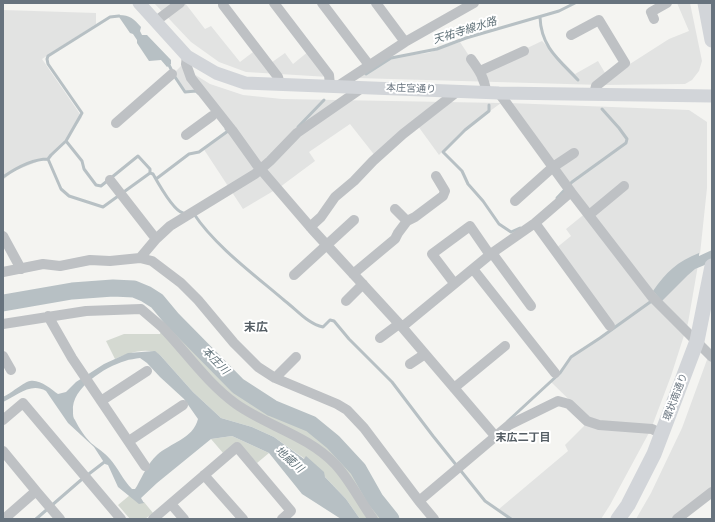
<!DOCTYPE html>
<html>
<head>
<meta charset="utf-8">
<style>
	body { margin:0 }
	#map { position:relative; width:715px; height:522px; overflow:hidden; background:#f4f4f1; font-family:"DejaVu Sans",sans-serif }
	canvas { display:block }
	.frame { position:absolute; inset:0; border:4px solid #67737e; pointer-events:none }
</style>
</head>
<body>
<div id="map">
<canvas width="715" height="522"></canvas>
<div class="frame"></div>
</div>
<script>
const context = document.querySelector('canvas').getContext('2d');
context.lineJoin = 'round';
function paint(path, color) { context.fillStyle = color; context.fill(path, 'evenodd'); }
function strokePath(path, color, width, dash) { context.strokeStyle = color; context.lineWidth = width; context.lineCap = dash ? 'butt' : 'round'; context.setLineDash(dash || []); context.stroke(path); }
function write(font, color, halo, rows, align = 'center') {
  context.font = font + ' "DejaVu Sans","Noto Sans JP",sans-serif'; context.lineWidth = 4; context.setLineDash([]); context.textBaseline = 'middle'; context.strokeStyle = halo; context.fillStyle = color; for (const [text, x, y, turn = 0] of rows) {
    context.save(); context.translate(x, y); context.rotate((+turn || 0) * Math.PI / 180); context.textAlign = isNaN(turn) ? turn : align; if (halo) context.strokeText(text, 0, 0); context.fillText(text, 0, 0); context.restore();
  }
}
const built = new Path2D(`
	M154,3H185L205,29L211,26L240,62L257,49L268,65L285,53L293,64L309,51L329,77L246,72L219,62L191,42Z
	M677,3H690L702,61L699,71L692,80L685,84L602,85L356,78L383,58L428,53L460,42L479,71L542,41L575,74L598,61L608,78L669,39L689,31Z
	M3,10L96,13V24L42,59L82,117L65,143L48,161L42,160L14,171L3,180Z
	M181,66L210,84L243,95L282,99L501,103L460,133L439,155L415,122L376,157L350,124L309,152L315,161L280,187L243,209L203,148L233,126L201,90L186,92L172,75Z
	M509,103L689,110L707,122V188L700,254L677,266L698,265L688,323L671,376L651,429L610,505L601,519H512L499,509L568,451L565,445L590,420L551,382L574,353L601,338L613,329L555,249L571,236L566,229L587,212Z
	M708,357L712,361V490L673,519H636L651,493L682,428Z`);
const green = new Path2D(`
	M164,321L237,390L271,414L310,428L352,467L372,503L384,519H360L346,499L306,457L305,459L274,437L252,427L221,418L193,392L160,355C148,346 128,353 115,359L106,341L124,334H160Z
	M232,436L269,453L257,463L237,442L223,453L211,439Z
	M130,495L138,502H144L153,513L145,519H130L118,505Z`);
const water = new Path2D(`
	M119,15C130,15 134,19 141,27L140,31L142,35H147L171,60V64L167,67L161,60L149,61L137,43V40L133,34L130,33L119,17Z
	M712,250V262L695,269L688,275L662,301L653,291C666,272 678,261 699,253V256Z
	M155,351L160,355L193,392L221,418L252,427L274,437L304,459L306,456L324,472L325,477L346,499L360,519H341L302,494L269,453L232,436L211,439L157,483L141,498L144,503L139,504L118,487L108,465L105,464L94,447L68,423L46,391C30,382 17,396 3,402V397C10,394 24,382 30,381C40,379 51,389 58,394L66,392L76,382L104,364L128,353ZM140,358L147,363L160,377L184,399L198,419C193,439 170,443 157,455C148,463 143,475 137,486L135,489H132C123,480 118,468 110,459C104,452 97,448 91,443C85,437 79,428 75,420C73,418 73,415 73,411C71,388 105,367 125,361C130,359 135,359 140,358Z`);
const stream = new Path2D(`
	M540,17C541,47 559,60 578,80
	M169,65L175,77L185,92L196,91L198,93
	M366,74L391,58L437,49L466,38L559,11L575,3
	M489,105V111L465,130L443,152L462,171L468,184L483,201L499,224L511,232L520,228
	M298,127L324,100
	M66,141L82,161L84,169L96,185L101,186L138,156L150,169V173
	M48,159L51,155L66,141L82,113L48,64L47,59L48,56L110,17L119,16
	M48,159L61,189L69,196L103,207L150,173L153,174C158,183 174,211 183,213
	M3,177C16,168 32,159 48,159
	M156,179L189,154L199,152L228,131L226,129
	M557,198L572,182L626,143L627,139L619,128L602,109
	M194,214C215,246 256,276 285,301C297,310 308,324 323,327L330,320L334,321L349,339L392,382L433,436L485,501L511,519
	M508,421L560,373L571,357L600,338L653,300
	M36,519L81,480L107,460`);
const river = new Path2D(`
	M3,303L72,291L113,288L134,289L146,294L157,301L172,319L238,386L272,408L311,424L333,442L358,469L375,499L391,519`);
const minor = new Path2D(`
	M274,3L329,75L330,85
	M322,3L369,65
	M376,3L405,42
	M223,5L278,77L280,84
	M654,19L651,12L667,3
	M156,21L180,3
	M571,35L599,20L625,63L596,86L594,94
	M187,56L186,64L191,78L232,130L257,165L312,229L402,327L496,437
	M471,59C479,70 485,79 486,92
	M480,71L524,51
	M338,86L405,42L474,3
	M499,93L571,192L652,297L712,357
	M116,123L172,74
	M186,135L212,116
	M110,180L156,239
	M515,201L553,167L574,153
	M395,209L407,221
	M589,215L624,186
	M535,223L610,326
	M310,227L321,217L335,197L354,181L373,161L403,134L458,91
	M3,236L21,269
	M492,253L531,306
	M140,258L152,261L181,283L198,300L234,343L258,367L275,378L337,404L347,410L364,428L419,501L434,519
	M473,269L555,373
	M3,272L43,264L60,266L90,260L110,261L140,258L156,239L170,226L255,174L270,161L297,133L362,88
	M353,274L395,239L398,233L407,221L415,217L443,196L445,191L436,176
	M294,275L354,220
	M454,283L432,254L470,226L490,255
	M346,301L363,284
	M48,316L72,358L145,466
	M3,324L86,311L141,309C148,315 155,321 162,327C186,352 207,383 236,404C267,426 307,435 335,464C350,480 360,501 373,519
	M402,327L492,253L535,223L571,192
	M380,338L399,324
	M3,356L11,370
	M410,364L425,354
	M275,378L296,357
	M454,388L505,346
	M101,401L147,371
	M3,420L23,403L121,519
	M129,441L183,405
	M3,451L36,491L4,519
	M204,475L243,519
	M36,491L60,519
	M419,501L509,425L558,401L569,404L587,421L599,425L652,429L662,434
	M171,504L184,519
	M153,519L237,447L291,511L282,519
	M677,519L712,492`);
const major = new Path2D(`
	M139,3L187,56L216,73L245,83L499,93L712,96`);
const highway = new Path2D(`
	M705,3L712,40
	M618,519L628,505L654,454L697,341L712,266`);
const streetNames = [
	["本庄宮通り",411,89,2],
	["環状南通り",676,397,-69]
];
const waterNames = [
	["天祐寺線水路",465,31,-17],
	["本庄川",215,361,46],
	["地蔵川",289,460,41]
];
const neighbourhoodNames = [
	["末広二丁目",523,438]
];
const quarterNames = [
	["末広",256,328]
];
paint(built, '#e2e3e2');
paint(green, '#d4d9d1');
paint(water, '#b7c0c4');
strokePath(stream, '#b7c0c4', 3);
strokePath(river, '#b7c0c4', 17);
strokePath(minor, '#bec1c4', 10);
strokePath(major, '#d2d5d9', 13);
strokePath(highway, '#d2d5d9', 15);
write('10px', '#67737e', '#fff', streetNames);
write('italic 11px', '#63747b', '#fff', waterNames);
write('bold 11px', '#545d64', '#fff', neighbourhoodNames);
write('bold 12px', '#545d64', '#fff', quarterNames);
</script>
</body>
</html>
